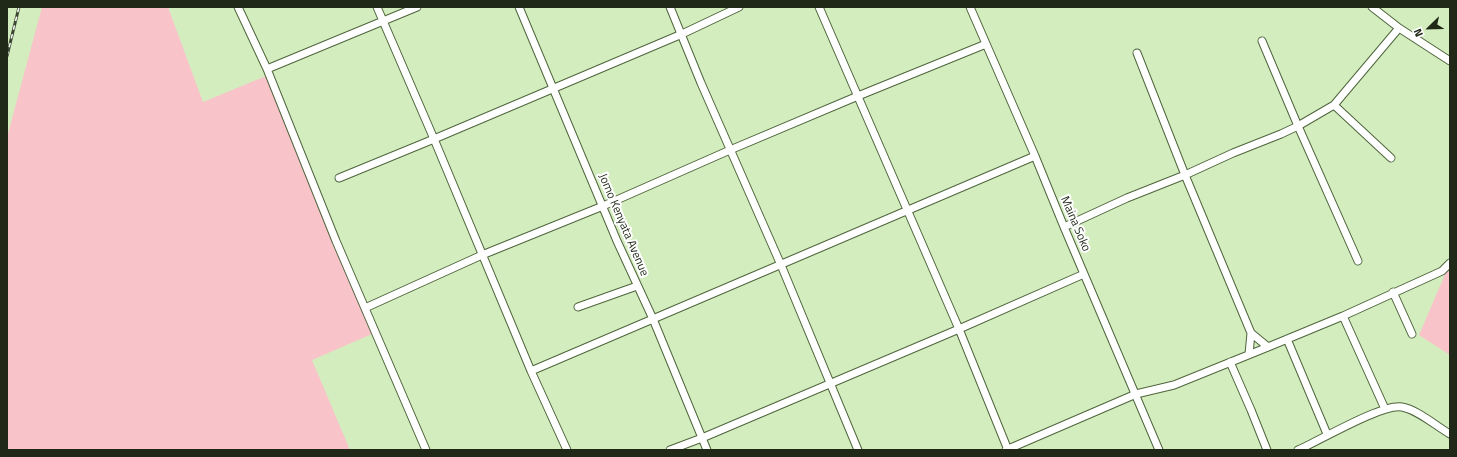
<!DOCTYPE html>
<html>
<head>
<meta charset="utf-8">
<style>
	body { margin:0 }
	#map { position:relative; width:1457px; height:457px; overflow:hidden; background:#d3edbe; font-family:"Titillium Web",sans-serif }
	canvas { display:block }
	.frame { position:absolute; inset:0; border:8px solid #202918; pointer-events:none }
	.north { position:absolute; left:1409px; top:8px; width:40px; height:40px; -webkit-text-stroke:3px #fff; paint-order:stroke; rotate:247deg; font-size:11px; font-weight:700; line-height:16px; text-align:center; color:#202918 }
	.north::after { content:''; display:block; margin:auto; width:14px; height:18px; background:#202918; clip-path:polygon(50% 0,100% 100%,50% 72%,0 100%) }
</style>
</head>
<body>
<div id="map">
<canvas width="1457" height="457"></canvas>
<div class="frame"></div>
<div class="north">N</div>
</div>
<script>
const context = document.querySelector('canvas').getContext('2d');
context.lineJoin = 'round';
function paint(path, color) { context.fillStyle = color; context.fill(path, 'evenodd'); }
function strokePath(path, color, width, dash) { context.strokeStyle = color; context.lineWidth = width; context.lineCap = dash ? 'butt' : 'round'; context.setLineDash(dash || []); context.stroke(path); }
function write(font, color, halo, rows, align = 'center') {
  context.font = font + ' "Titillium Web",sans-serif'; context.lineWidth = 4; context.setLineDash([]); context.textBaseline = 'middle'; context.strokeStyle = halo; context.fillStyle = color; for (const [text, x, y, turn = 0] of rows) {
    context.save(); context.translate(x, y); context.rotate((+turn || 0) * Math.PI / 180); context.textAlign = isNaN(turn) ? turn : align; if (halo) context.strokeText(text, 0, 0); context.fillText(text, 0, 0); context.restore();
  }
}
const green = new Path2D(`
	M42,7H168L203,102L266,76L372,334L312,360L350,450H7V137Z
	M1450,266V355L1419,335L1446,272Z`);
const minor = new Path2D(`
	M238,7L267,69L336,241L426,450
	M377,7L434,139L531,371L567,450
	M519,7L617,241L653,319L707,450
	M670,7L701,83L781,265L858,450
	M819,7L959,329L1008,450
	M970,7L1035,156L1064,227L1159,450
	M1372,7L1399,28L1450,61
	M1262,41L1298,126L1358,261
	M1137,53L1185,175L1251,333L1268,347
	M267,69L417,7
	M1334,105L1391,158
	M339,178L434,139L682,34L739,7
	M1064,227L1127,198L1185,175L1233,153L1281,134L1298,126L1334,105L1399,28
	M1393,292L1412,334
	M578,307L637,286
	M365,308L482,255L603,206L730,150L858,96L986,44
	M1343,316L1385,409
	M1287,339L1327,434
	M1249,354L1251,333
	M1230,362L1251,410L1267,450
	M531,371L1035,156
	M670,450L702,438L959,329L1084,274
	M1006,450L1136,394L1174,385L1268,347L1343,316L1442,271L1450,263
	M1298,450C1319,441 1383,403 1402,407C1418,410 1436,426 1450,434`);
const rail = new Path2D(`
	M7,56L19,7`);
const streetNames = [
	["Maina Soko",1075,224,67],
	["Jomo Kenyata Avenue",623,225,67]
];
paint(green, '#f8c4ca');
strokePath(minor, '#4f653c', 9);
strokePath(minor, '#fff', 7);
strokePath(rail, '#3a4630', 3);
strokePath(rail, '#fff', 1.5, [4.5]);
write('12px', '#202918', '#fff', streetNames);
</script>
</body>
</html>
